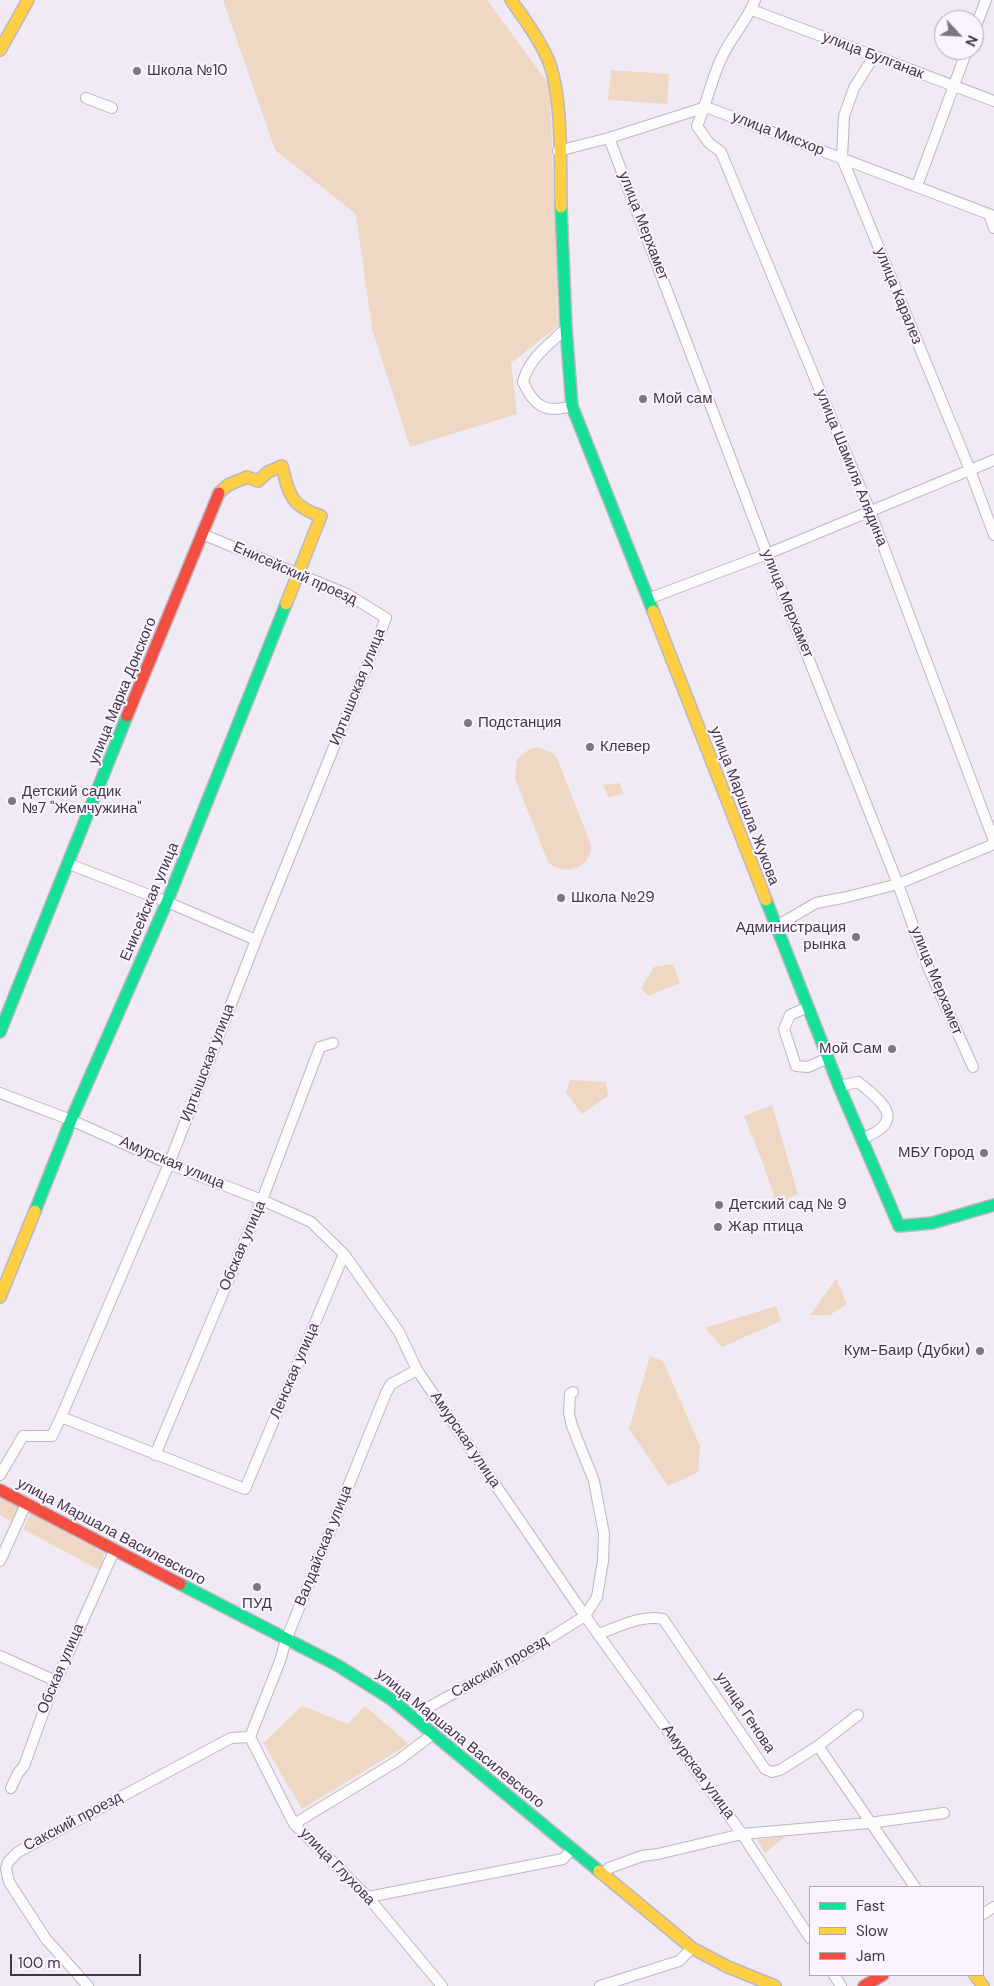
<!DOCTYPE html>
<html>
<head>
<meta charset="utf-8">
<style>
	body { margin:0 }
	#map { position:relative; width:994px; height:1986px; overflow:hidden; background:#f0eaf4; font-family:"DM Sans",sans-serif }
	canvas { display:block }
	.legend { position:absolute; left:809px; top:1886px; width:175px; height:90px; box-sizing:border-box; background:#fbf4ff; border:1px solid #b1a8b7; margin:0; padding:6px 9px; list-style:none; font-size:15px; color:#43364a }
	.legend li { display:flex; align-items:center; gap:10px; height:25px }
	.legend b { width:25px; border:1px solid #b1a8b7 }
	.north { position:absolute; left:934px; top:10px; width:50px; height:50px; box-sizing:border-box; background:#fbf4ff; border:1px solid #b1a8b7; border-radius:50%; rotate:115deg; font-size:14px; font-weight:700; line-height:20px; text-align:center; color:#43364a }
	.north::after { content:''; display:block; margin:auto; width:18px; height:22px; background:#807586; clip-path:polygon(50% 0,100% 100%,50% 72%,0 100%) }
	.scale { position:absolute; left:10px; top:1954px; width:131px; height:22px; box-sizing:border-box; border:2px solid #43364a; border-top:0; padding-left:6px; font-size:15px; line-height:18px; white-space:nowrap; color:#43364a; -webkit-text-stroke:4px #fbf4ff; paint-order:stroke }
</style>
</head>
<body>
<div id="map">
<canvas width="994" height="1986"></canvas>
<ul class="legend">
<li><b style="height:6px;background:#16e098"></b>Fast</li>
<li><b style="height:6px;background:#ffcf43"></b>Slow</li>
<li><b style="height:6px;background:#f24e42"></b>Jam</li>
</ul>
<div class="north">N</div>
<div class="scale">100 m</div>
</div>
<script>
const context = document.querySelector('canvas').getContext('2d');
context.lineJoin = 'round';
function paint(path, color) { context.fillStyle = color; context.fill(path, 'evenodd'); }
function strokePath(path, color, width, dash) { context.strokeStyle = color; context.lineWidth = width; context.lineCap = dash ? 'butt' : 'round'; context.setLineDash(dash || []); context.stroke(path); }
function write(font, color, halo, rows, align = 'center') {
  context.font = font + ' "DM Sans",sans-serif'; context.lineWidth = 4; context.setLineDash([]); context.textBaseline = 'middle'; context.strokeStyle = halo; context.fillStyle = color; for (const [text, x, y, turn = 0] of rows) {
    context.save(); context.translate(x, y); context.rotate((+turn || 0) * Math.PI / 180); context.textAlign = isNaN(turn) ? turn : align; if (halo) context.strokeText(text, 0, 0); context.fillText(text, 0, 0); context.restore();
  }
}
const green = new Path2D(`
	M223,0H487L550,86L558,326L511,363L517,414L410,447L372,329L356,214L275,150Z
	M611,70L669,74L667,104L608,100Z
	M537,747L552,753L557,758L591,845C592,868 564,878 548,862L515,779L517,759L528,750Z
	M620,783L623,793L609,798L603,785Z
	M673,964L680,983L648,996L641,988L654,967Z
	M570,1080L606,1082L608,1096L582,1114L566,1093Z
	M772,1105L798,1194L777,1204L762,1161L744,1116Z
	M836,1279L847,1304L830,1315H810Z
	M776,1306L781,1321L722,1347L705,1328Z
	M650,1356L663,1361L700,1446L698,1472L668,1486L629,1429Z
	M0,1496L19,1507L12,1522L0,1515Z
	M31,1514L104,1553L101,1571L23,1529Z
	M302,1706L348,1724L365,1706L409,1744L302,1809L263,1743Z
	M786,1836L765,1853L757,1840Z`);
const street = new Path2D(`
	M755,0C747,21 731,37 722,57C712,77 707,103 697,126L709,143L721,152L870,511L994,841
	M752,10L994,101
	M974,31L986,0
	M874,56L854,88L844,116L842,158L970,470L994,535
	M86,98L112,108
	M609,138L767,554L898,884L928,967L973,1067
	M558,151L609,138L706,107L994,216
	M917,186L967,50
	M989,214L994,228
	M566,328C549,345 529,358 523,382C534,406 545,414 572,406
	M648,599L767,554L994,460
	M69,864L167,902L256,940
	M775,927L816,903L847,897L898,884L994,844
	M808,1007L790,1015L784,1029L796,1066L808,1067L828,1058
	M839,1086L858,1082C886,1104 906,1122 861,1139
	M0,1093L71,1120L169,1164L262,1200L311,1222L344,1254L399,1332L417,1370L585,1616L742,1834L810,1938
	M61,1417L245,1489L344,1254
	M155,1455L262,1200L320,1047L333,1043
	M0,1475L23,1436H52L61,1417L169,1164L256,940L386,618L347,594L202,534
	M0,1561L26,1504
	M599,1634C618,1627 643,1614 663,1619L765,1769L772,1772L780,1770L818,1746L858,1715
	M0,1656L56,1681
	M416,1720L431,1706L524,1654L585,1616L597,1597L603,1561L604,1534L594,1481L572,1426L569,1413L570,1394L573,1392
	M250,1737L280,1661L286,1640L386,1393L391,1384L417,1370
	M250,1737L294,1824L368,1897L442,1986
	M818,1746L915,1887
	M11,1788L18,1773L24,1766L50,1694L114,1551
	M294,1824L399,1760L433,1734
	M603,1875L609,1868L642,1856L658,1854L742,1834L869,1823L944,1813
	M368,1897L563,1859L572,1849
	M983,1914L994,1907
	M834,1975L841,1986
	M88,1986L46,1939L9,1882L6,1869L8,1862L18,1852L231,1738L250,1737
	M600,1986L679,1961L692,1948`);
const fast = new Path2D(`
	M561,207L566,328L572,406L653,611
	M766,900L839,1086L899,1226L932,1223L994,1205
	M0,1032L127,716
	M35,1211L71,1120L167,902L286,604
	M180,1584L337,1665L391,1699L599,1871`);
const slow = new Path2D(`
	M511,0C525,20 540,40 549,62C563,99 560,167 561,207
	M0,50L28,0
	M219,493L228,485L247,477L258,481L268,472L282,466C289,495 291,506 321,516L286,604
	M653,611L766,900
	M0,1297L35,1211
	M599,1871L692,1948L728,1967L775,1986
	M975,1975L983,1986`);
const jam = new Path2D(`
	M127,716L219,493
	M0,1490L180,1584
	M864,1986L883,1975`);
const markers = [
	[137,71,5,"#807586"],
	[643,399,5,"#807586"],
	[468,723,5,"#807586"],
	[590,747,5,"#807586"],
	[12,801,5,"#807586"],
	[561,898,5,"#807586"],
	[856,937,5,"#807586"],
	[892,1049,5,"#807586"],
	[984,1153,5,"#807586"],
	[719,1205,5,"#807586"],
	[718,1227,5,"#807586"],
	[980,1351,5,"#807586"],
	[257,1587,5,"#807586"]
];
const streetNames = [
	["улица Булганак",873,56,21],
	["улица Мисхор",778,134,21],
	["улица Мерхамет",643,226,69],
	["улица Каралез",898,296,68],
	["улица Шамиля Алядина",851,468,68],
	["Енисейский проезд",295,574,24],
	["улица Мерхамет",787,604,68],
	["Иртышская улица",358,687,-68],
	["улица Марка Донского",123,691,-68],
	["улица Маршала Жукова",744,806,69],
	["Енисейская улица",150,902,-67],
	["улица Мерхамет",936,981,68],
	["Иртышская улица",208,1063,-69],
	["Амурская улица",172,1163,23],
	["Обская улица",243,1246,-67],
	["Ленская улица",295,1371,-67],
	["Амурская улица",465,1440,56],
	["улица Маршала Василевского",111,1532,28],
	["Валдайская улица",324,1546,-68],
	["Сакский проезд",500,1667,-30],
	["Обская улица",61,1669,-67],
	["улица Генова",745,1713,56],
	["улица Маршала Василевского",460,1739,39],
	["Амурская улица",698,1772,54],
	["Сакский проезд",73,1822,-28],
	["улица Глухова",337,1867,46]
];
const poiNames = [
	["Школа №10",147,71],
	["Мой сам",653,399],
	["Подстанция",478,723],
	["Клевер",600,747],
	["Детский садик",22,792],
	["№7 \"Жемчужина\"",22,809],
	["Школа №29",571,898],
	["Администрация",846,928,"right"],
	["рынка",846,945,"right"],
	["Мой Сам",882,1049,"right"],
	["МБУ Город",974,1153,"right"],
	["Детский сад № 9",729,1205],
	["Жар птица",728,1227],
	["Кум-Баир (Дубки)",970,1351,"right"],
	["ПУД",257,1604,"center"]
];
paint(green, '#efd8c3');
strokePath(street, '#beb6c3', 12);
strokePath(fast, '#beb6c3', 14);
strokePath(slow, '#beb6c3', 14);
strokePath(jam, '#beb6c3', 14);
strokePath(street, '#fdfcfd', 10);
strokePath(fast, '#16e098', 11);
strokePath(slow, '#ffcf43', 11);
strokePath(jam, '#f24e42', 11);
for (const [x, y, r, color] of markers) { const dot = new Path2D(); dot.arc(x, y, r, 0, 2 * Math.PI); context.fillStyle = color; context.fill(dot); strokePath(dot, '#fbf4ff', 2); }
write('15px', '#43364a', '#fbf4ff', streetNames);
write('15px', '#43364a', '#fbf4ff', poiNames, 'left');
</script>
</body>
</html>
